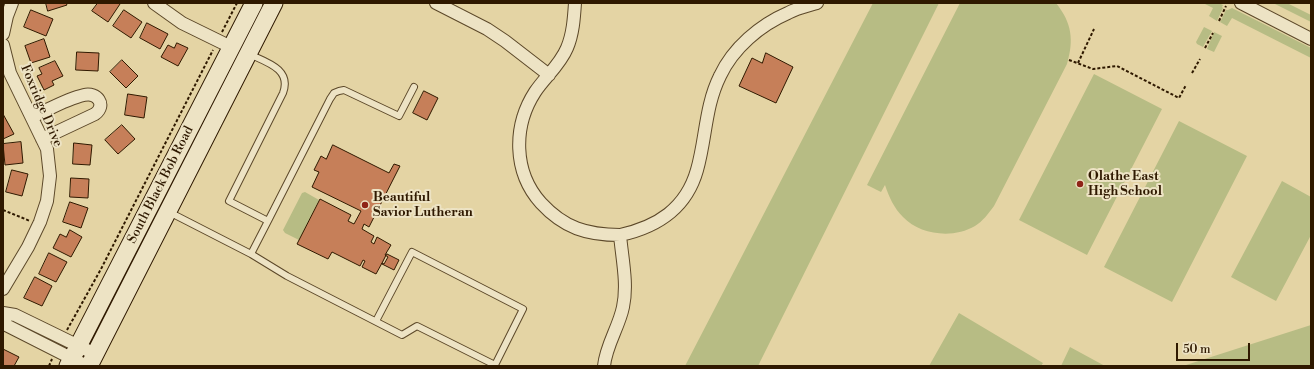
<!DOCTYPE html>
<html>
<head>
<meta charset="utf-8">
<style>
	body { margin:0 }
	#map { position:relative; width:1314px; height:369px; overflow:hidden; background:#e4d4a4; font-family:"Libre Bodoni",serif }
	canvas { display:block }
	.frame { position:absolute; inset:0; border:4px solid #2f1900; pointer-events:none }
	.scale { position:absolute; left:1176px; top:343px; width:74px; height:18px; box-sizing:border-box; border:2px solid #2f1900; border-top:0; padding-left:5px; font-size:12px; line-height:14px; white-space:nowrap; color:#2f1900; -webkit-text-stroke:3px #ede3c4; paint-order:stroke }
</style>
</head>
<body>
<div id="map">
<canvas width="1314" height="369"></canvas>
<div class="frame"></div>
<div class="scale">50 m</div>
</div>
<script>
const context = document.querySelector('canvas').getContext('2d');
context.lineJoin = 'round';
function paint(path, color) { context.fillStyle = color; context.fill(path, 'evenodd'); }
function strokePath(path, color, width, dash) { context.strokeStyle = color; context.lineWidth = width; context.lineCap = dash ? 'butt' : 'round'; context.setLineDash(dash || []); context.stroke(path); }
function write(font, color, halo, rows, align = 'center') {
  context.font = font + ' "Libre Bodoni",serif'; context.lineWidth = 4; context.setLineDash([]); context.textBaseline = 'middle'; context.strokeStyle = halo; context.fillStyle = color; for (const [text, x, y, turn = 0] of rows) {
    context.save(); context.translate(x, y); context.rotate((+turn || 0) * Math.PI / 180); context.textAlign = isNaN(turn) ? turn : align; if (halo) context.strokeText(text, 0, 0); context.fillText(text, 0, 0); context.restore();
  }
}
const green = new Path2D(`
	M873,3H939L758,366H685Z
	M960,3H1056C1072,23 1074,40 1067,64L994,206C988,214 983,221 975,226C953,239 920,235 903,217C894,208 889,197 885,185L881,192L867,185Z
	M1203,3H1221V4L1223,5L1222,7L1223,8L1217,21L1209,16L1213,8Z
	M1273,3H1287L1311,15V22Z
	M1232,8L1311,48V58L1232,18L1227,26L1220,22L1226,10H1228Z
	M1204,27L1212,31L1203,47L1197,44L1196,42Z
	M1214,32L1222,36L1214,52L1207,49Z
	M1094,74L1162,109L1087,255L1019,220Z
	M1179,121L1247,156L1172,302L1104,267Z
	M1282,181L1311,197V235L1276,301L1231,277Z
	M305,192L319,200L299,240L285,233L283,230L302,193Z
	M959,313L1043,363L1041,366H929Z
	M1311,325V366H1185L1186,365Z
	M1070,347L1105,366H1061Z`);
const building = new Path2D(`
	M46,3H66L67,5L48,11Z
	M98,3H119L120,4L108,22L92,11Z
	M31,10L53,19L46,36L24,27Z
	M124,10L142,22L131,38L113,26Z
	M147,23L168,34L160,49L140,38Z
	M44,39L50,57L31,63L25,46Z
	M177,43L188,48L178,66L161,57L168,45L174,48Z
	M77,52L99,53L98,71L76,70Z
	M766,53L793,67L776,103L739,86L752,58L762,63Z
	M122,60L138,76L126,88L110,72Z
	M55,61L63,76L52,81L54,85L44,90L37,76L42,74L39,68Z
	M424,91L438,98L427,120L413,113Z
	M128,94L147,97L144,118L125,115Z
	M3,114L14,134L3,139Z
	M122,125L135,139L118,154L105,140Z
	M21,142L23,163L5,165L3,144Z
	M74,143L92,145L90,165L73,164Z
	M333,145L389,173L394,164L400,166L369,227L364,224L362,229L374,236L371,242L374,244L377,237L391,245L385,255L388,257L384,264L382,263L376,274L362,267L365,261L363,260L360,266L332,252L328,259L297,244L320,199L351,215L348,221L354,224L361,211L312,187L319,172L314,170L321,156L326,159Z
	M12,170L28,174L22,196L6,192Z
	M71,178L89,179L88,198L70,197Z
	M70,202L88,208L81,228L63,222Z
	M70,230L82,237L71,257L53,248L60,234L66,237Z
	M49,253L67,262L56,282L39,274Z
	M387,254L399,260L394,270L382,264Z
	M35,277L52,286L42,306L24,298Z
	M3,349L19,357L14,366H3Z`);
const path = new Path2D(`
	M1219,21L1226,6
	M222,32L237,3
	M1205,48L1213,33
	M1069,60L1093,69L1117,66L1179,98L1186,85
	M1078,63L1094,29
	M1192,73L1200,59
	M3,210L30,221
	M67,330L101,269L213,50
	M49,366L52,359`);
const service = new Path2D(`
	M249,54C266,62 292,69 283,93L229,201L268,221L330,99L334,93L339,91L344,90L399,116L414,87
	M169,212L251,254L287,276L402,335L417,326L495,365L523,309L412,252L376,321
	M251,254L268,221`);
const minor = new Path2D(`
	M154,3L182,23L231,47
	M436,3L487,29L505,41L549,75
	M575,3C574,18 573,34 567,48C560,65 545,77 535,92C513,126 513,172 541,203C564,228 587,235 620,235
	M1241,3L1311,39
	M3,34L7,16L12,3
	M3,45L10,73L47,149L50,176L47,201L40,222L28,247L3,289
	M32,117C48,110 66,99 84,95C97,92 107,105 95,114L42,139
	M3,313L15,315L95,354
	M3,322L8,326L87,366
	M604,366C606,345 619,327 623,307C628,284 622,258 620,235C657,227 686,209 697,170C706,139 705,106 720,76C733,48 760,25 788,13C797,8 807,6 817,3`);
const secondary = new Path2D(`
	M68,366L254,3
	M89,366L274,3`);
const markers = [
	[1080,184,4,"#8f2418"],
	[365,205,4,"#8f2418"]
];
const streetNames = [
	["Foxridge Drive",41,106,67],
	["South Black Bob Road",161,185,-63]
];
const poiNames = [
	["Olathe East",1088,177],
	["High School",1088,192],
	["Beautiful",373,198],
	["Savior Lutheran",373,213]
];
paint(green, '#b7bc84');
paint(building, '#c67f59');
strokePath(building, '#2f1900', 1);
strokePath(service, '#5c4829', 8);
strokePath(minor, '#5c4829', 14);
strokePath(secondary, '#2f1900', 19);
strokePath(path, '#2f1900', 2, [3, 2]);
strokePath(service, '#ede3c4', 6);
strokePath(minor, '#ede3c4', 12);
strokePath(secondary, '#ede3c4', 17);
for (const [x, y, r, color] of markers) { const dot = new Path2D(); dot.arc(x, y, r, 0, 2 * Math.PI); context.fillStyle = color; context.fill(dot); strokePath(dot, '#ede3c4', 1.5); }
write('13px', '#2f1900', '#ede3c4', streetNames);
write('bold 13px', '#2f1900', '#ede3c4', poiNames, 'left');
</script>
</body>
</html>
